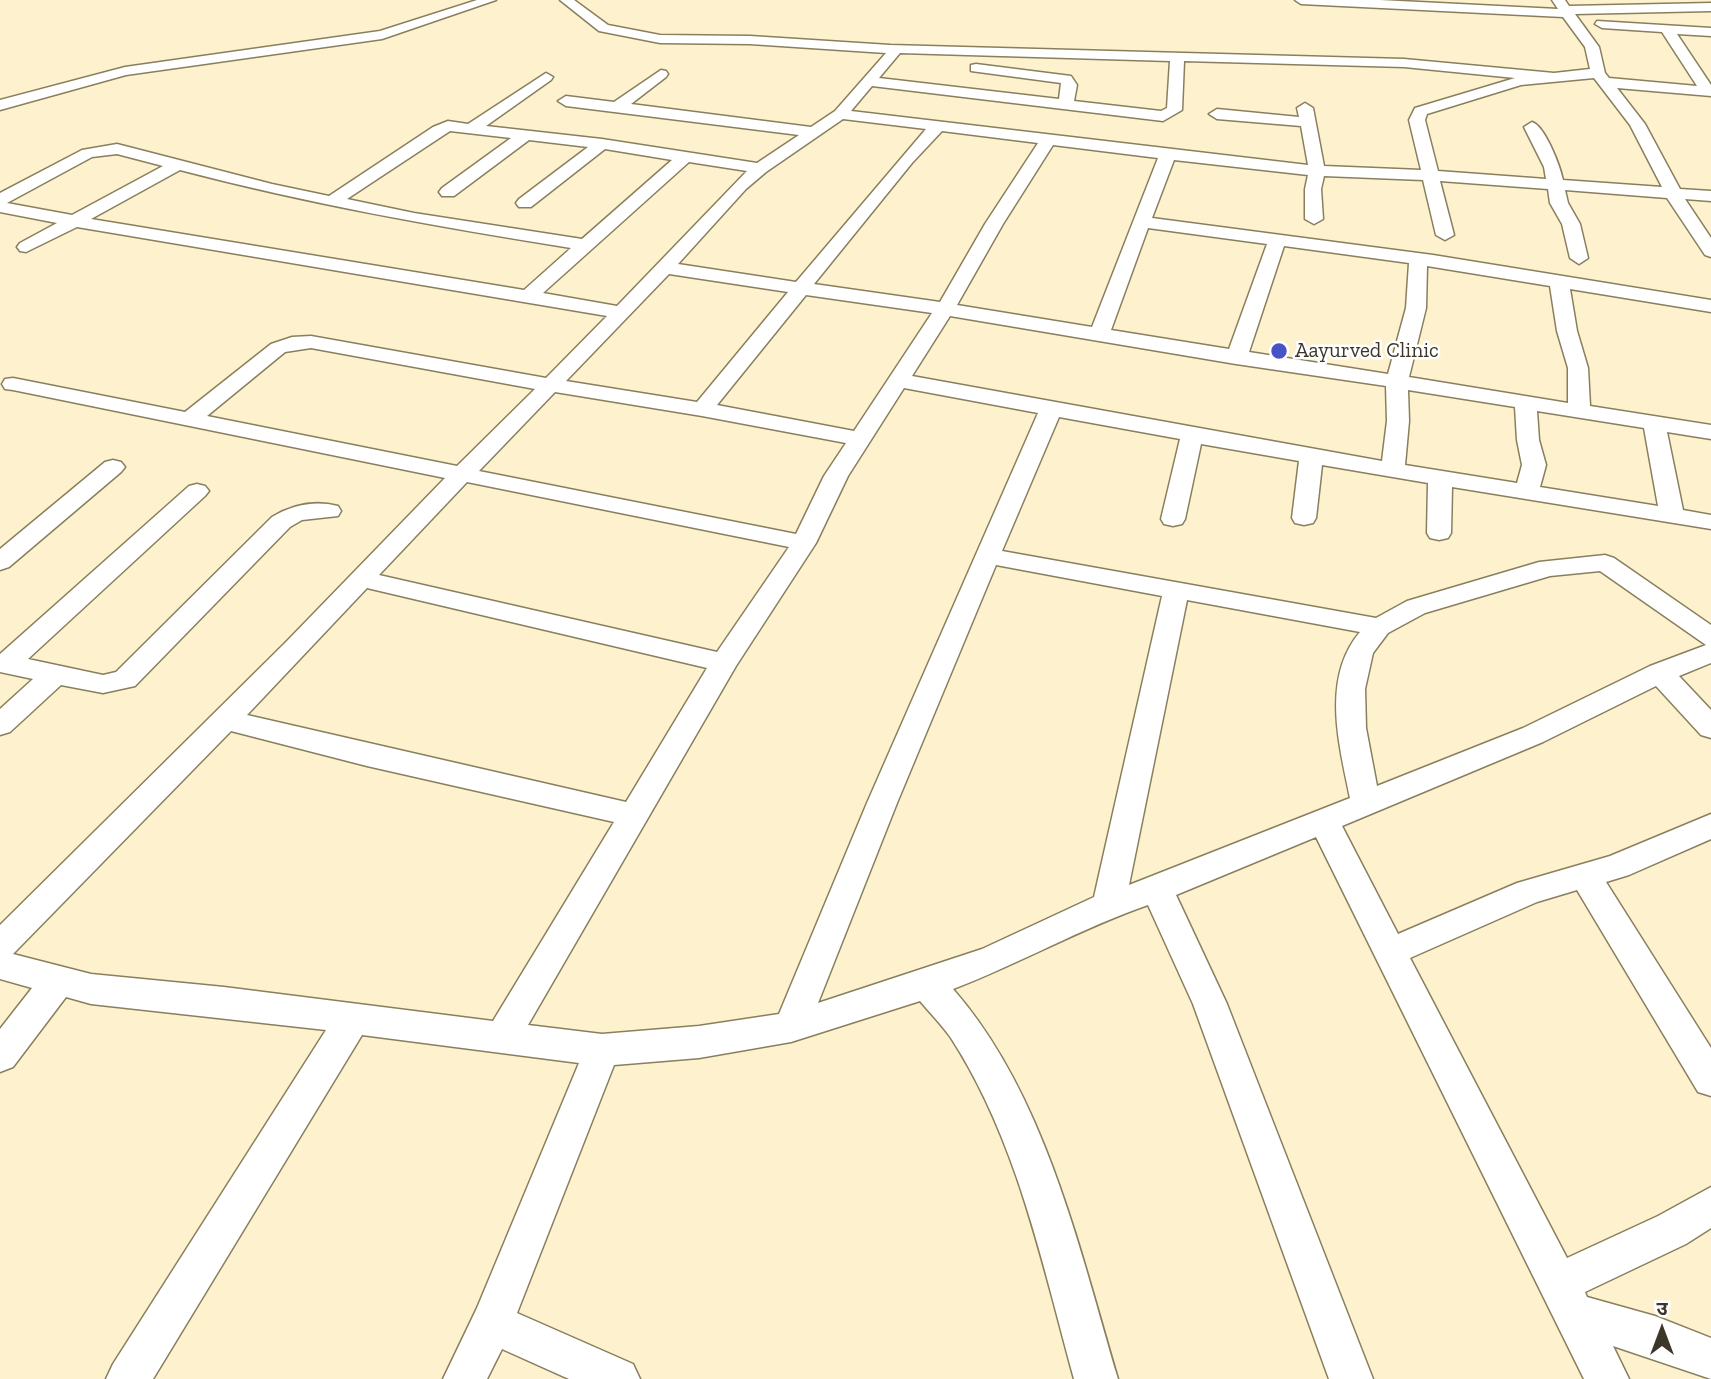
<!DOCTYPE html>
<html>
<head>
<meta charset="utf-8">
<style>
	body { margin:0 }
	#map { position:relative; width:1711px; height:1379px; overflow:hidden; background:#fdf2cd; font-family:"Zilla Slab","Noto Sans Devanagari",serif }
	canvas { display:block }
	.north { position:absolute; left:1627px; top:1295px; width:70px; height:70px; -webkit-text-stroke:5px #fff; paint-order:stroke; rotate:0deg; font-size:19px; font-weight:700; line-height:28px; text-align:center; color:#3c3729 }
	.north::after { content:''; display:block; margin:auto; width:24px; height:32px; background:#3c3729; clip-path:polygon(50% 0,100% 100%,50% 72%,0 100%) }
</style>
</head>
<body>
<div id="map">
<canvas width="1711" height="1379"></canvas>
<div class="north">उ</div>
</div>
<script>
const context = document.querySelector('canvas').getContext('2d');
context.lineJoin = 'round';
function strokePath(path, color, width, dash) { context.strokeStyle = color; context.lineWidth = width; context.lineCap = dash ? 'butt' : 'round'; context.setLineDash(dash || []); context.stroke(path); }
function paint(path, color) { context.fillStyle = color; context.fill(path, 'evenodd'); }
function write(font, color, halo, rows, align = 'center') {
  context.font = font + ' "Zilla Slab",serif'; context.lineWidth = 5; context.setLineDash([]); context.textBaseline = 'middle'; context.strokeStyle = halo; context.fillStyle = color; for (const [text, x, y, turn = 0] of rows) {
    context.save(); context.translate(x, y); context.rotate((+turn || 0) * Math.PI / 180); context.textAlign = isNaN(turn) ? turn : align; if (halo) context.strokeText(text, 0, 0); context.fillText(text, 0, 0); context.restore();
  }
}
const street = new Path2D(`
	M477,0H496L382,39L126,75L0,110V100L125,67L380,31Z
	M560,0H574L608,25L660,35L750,36L890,45L1404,59L1554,73L1590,69L1585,47L1563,17L1301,4L1295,0H1380L1558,9L1552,0H1565L1569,6L1711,3V11L1575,14L1599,47L1605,73L1609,78L1697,86L1662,32L1602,28L1595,24L1597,21L1711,28V36L1677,34L1711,85V96L1617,88L1645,124L1680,189L1711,191V201L1685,199L1711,238V257L1705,255L1667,198L1565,190L1568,203L1580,224L1588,258L1579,264L1570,258L1562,224L1550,203L1548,189L1440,181L1454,235L1445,240L1436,235L1423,180L1324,176L1321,189L1323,219L1314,224L1305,219V189L1308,175L1174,160L1152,218L1433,255L1711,300V312L1570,289L1577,331L1588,368L1590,406L1711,425V439L1667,432L1683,510L1711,515V529L1452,487L1451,533L1448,538L1439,540L1430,538L1427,533L1428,483L1322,465L1316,518L1313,523L1304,525L1295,523L1292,518L1299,461L1201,444L1185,519L1182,524L1173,526L1164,524L1161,519L1180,439L1059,417L1002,551L1376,618L1407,601L1539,562L1605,555L1614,558L1711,625V663L1679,676L1711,710V738L1701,735L1656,686L1543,742L1342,826L1398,934L1517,883L1610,856L1711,814V839L1629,875L1606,882L1711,1048V1096L1698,1092L1577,890L1537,902L1410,958L1567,1258L1658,1216L1711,1187V1228L1686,1244L1585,1292L1587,1297L1655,1316L1711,1338V1379L1613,1346L1629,1379H1584L1316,837L1176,895L1227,1004L1373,1379H1329L1193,1004L1148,905C1081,928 1019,964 953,989C1045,1094 1079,1248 1118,1379H1074C1042,1263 1017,1140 951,1038C942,1025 930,1013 920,1001L791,1042L699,1058L614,1065L517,1313L633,1364L640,1379H569L502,1349L487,1379H443L477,1308L579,1063L362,1035L153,1379H106L113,1364L326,1030L91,1004L66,997L13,1067L0,1072V1029L32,988L0,979V925L286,642L445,478L13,390L5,389L2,384L5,379L13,378L185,412L271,344L292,337L311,336L546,378L607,316L77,227L26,252L20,251L17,247L20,243L57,223L0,212V193L82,150L117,144L272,184L329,196L433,127L448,121L468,124L546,73L553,77L551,80L486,126L602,139L757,163L799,135L566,106L558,101L566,96L614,102L661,70L666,71L668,74L666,77L631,104L811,127L835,111L886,53L750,44L660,43L599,31ZM900,53L1170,61L1167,108L1161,111L1074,101L1077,85L1071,76L976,64L971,65V71L1061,83L1059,99L879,78ZM1184,61L1404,67L1515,78L1415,108L1409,120L1421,170L1324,166L1313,108L1305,103L1297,108L1299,117L1217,109L1209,114L1217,119L1301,126L1308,165L851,111L872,86L1163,121L1182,110ZM1594,78L1630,125L1662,187L1563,180C1560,166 1545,126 1532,122L1524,127L1544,167L1546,179L1438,171L1425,120L1427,114L1521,85ZM843,119L926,129L796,282L678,264L746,189L766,172ZM450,131L511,138L442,188L439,192L442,196H454L529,140L588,147L519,199L516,203L519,207H531L605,149L672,160L582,239L414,213L347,199ZM942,131L1038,143L985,224L940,302L814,284L912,163ZM1053,145L1158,158L1092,327L957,305L1003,224ZM117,154L163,166L72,215L7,203L92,157ZM689,162L747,171L617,306L543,293ZM180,170C309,204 439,227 571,248L524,290L91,219ZM1148,228L1267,244L1229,349L1111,330ZM1284,246L1409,263L1406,308L1388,374L1249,352ZM1427,266L1550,286L1557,331L1568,368V403L1409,377L1426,308ZM669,274L788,292L697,402L566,381ZM806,295L932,313L854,431L717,405ZM950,316L1236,364L1386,386L1387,421L1382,461L912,376ZM311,348L535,389L457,466L207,416L285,352ZM904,388L1038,413L867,803L779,1014L699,1026L602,1034L528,1025L736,666L816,543L848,476ZM1408,390L1515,407L1517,440L1522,465L1517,483L1405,465L1409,421ZM555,392L702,416L846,443L824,476L796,534L479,471ZM1537,411L1644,428L1658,506L1540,487L1546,465L1539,440ZM467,482L789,547L717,652L379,575ZM996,565L1162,596L1094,897L982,949L818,1003L897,803ZM1600,571L1706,645L1650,666L1523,728L1377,786L1366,728L1365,689L1373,653L1388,633L1425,613L1550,576ZM367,588L707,668L626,802L247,715ZM1187,600L1360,632C1321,678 1339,744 1350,798L1129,885ZM231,731L367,766L614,822L493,1021L224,987L91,974L13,954Z
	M113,460L121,462L125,467L121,472L9,567L0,570V549L105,462Z
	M197,484L205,486L209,491L205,496L28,659L103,675L116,672L272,517C292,505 315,500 338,506L341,511L338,516L302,520L290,527L135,686L103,693L61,685L10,732L0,735V709L33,679L0,672V654L189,486Z`);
const markers = [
	[1279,351,9,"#4853c8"]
];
const farPoinames = [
	["Aayurved Clinic",1295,351]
];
strokePath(street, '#897f5e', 3);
paint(street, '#fff');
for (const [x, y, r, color] of markers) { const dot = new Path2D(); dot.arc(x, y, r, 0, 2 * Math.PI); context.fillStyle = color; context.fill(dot); strokePath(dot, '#fff', 2.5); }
write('21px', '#3c3729', '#fff', farPoinames, 'left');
</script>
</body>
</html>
